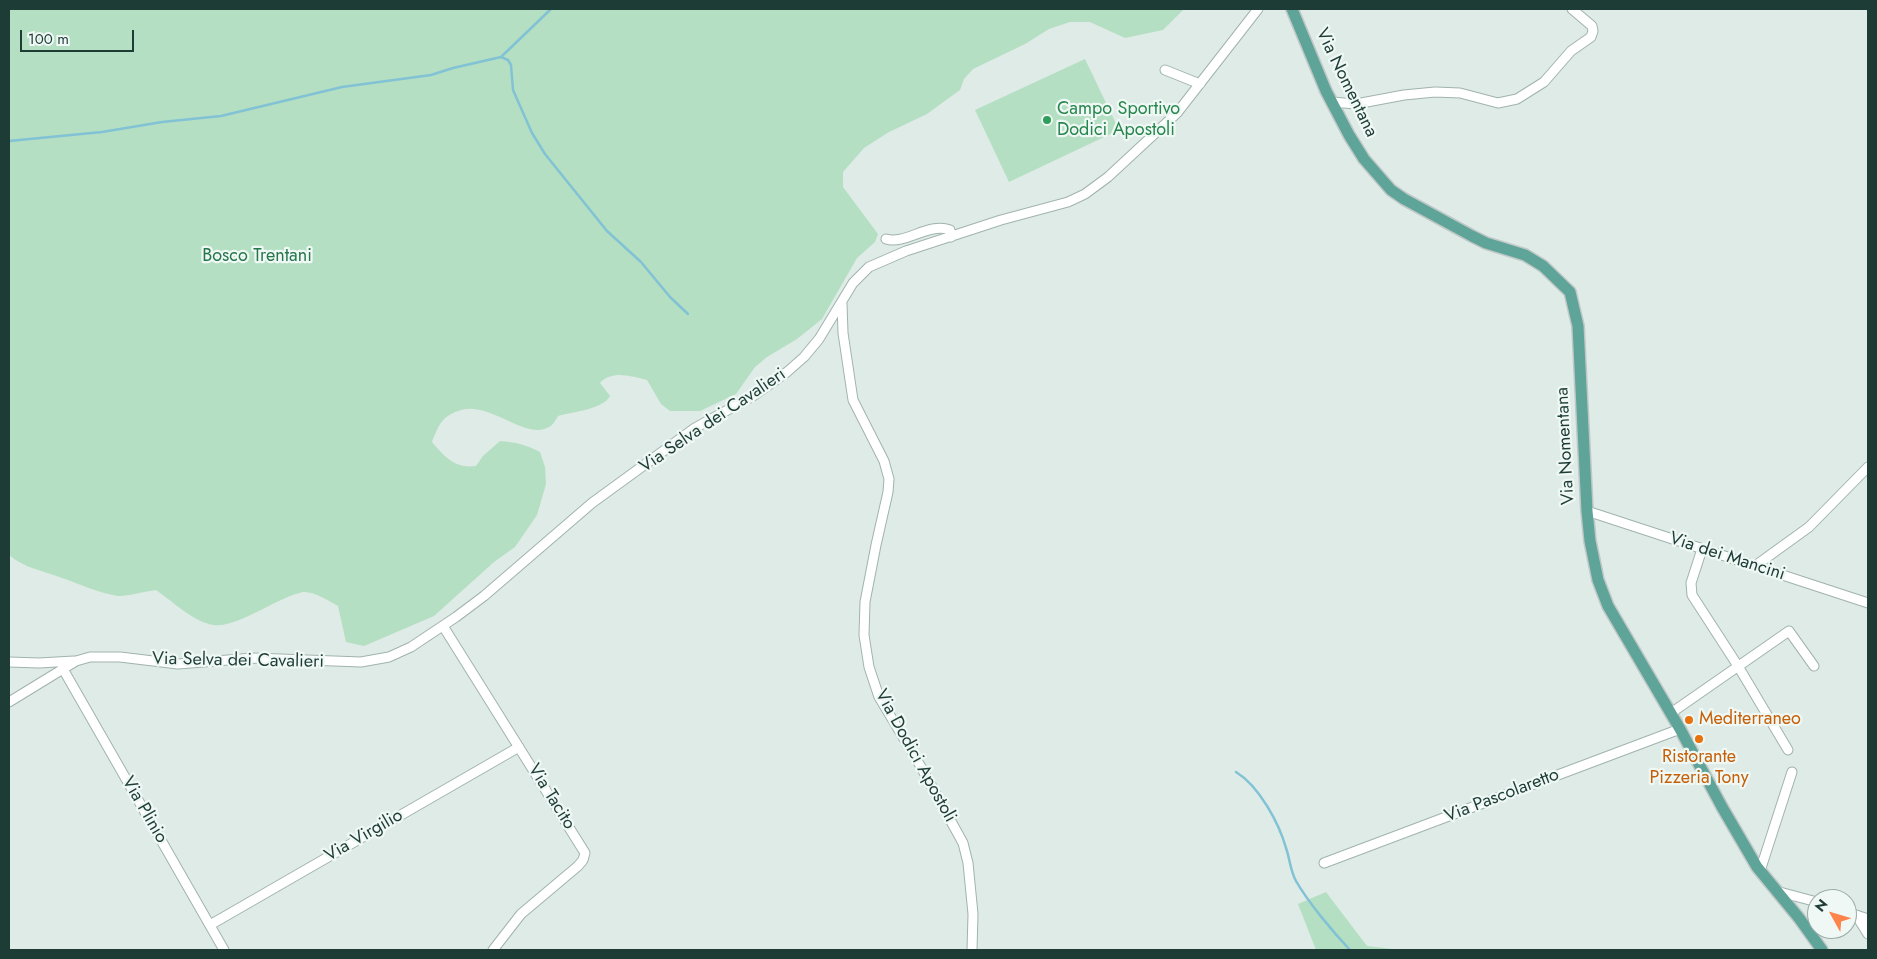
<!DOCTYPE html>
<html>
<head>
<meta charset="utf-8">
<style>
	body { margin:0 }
	#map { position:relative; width:1877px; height:959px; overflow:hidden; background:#deebe6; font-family:Jost,sans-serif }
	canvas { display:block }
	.frame { position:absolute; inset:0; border:10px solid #1e3c36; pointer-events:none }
	.north { position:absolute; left:1807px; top:889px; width:50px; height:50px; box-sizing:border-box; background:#eff8f4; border:1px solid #9bada8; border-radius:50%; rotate:309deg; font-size:14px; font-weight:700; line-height:20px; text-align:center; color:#1e3c36 }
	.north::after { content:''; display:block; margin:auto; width:18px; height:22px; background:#fd844b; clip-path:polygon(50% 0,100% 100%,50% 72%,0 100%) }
	.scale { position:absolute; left:20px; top:30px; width:114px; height:22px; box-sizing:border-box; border:2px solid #1e3c36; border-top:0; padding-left:6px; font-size:15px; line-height:18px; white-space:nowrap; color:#1e3c36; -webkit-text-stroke:4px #eff8f4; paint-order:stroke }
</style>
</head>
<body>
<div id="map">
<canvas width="1877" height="959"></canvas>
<div class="frame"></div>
<div class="north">N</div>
<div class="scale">100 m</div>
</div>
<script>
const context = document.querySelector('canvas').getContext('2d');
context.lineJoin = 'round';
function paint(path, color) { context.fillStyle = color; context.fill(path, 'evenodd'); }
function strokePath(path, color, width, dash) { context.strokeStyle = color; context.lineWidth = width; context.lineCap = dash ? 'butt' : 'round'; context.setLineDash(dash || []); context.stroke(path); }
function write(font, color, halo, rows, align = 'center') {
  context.font = font + ' Jost,sans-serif'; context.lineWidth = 4.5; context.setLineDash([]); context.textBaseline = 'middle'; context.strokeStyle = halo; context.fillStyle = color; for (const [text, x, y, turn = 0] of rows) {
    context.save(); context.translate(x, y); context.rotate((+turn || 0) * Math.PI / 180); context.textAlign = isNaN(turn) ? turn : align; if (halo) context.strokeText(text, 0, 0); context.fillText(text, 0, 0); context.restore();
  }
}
const green = new Path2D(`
	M9,9H1184L1163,30L1125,38L1090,22H1070L1049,29L1025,44L973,69L964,79L960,90L927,114L889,132L864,148L843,172V187L878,234L875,242L857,258L822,319L797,339L767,357L755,367L736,394L700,411H670L661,404L647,380C631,376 612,370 600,383L610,396C604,409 572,412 558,416C557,418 554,423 552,425C528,444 492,401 461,410C442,416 439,424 432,442C445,457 455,469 476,466L483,456L500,441C515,442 527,445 540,452L545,467L546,484L537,515L515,547L494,562L434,616L364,646L346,642L338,606C329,601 314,591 303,592C278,597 237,628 214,625C195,623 172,601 156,590C148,591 122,597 118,596C98,593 80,584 62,578C44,571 24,568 9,555Z
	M1085,59L1119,130L1009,182L975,110Z
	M1326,892L1367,946L1401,950H1316L1298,904Z`);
const stream = new Path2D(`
	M501,57L551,9
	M9,141L102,132L162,122L221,116L342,87L431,75L453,68L501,57L508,60L511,65L513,90L532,133L545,154L607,231L641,262L670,297L688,314
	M1236,772C1259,786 1279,823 1286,848C1290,859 1290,870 1296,881C1308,902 1333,932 1350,950`);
const minor = new Path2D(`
	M1165,70L1200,84
	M1332,102L1356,104L1404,95L1435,92L1460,93L1498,103L1517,99L1544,82L1571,51L1591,37L1593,31L1592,26L1572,9
	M886,239C906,245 928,222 950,230L951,237
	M842,304L843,333L853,400L884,461L889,479L888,492L876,545L865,602L864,635L869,667L879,697L921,767L963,843L968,863L973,914L972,950
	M1587,511L1868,603
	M1702,549L1691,583L1692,595L1738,666L1788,750
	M1755,566L1809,527L1868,467
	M443,626L585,853L583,860L578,866L521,914L493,950
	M9,662L39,663L74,661
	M63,669L224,950
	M9,702L76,661L90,657H120L178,664L253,658L361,662L389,657L411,647L456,617L484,596L592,503L695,428L753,396L787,372L804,357L819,339L853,283L869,267L906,251L1001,220L1068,202L1085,194L1108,177L1177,113L1258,9
	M1671,713L1789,631L1814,666
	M1324,863L1680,729
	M1760,871L1792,772
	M1776,891L1817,902
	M1847,912L1868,919
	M1856,915L1868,934
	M210,925L519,747`);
const major = new Path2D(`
	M1292,9L1326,91L1349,135L1364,159L1391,190L1404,199L1472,236L1486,243L1525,255L1543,266L1570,292L1578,326L1587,511L1590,541L1598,580L1608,606L1680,729L1722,807L1757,867L1799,918L1822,950`);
const markers = [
	[1047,120,5,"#2e9e5b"],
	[1689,720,5,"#e8710a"],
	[1699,739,5,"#e8710a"]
];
const streetNames = [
	["Via Nomentana",1346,83,64],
	["Via Selva dei Cavalieri",713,421,-34],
	["Via Nomentana",1566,446,-93],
	["Via dei Mancini",1727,557,18],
	["Via Selva dei Cavalieri",238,661,1],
	["Via Dodici Apostoli",915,756,61],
	["Via Pascolaretto",1502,796,-21],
	["Via Tacito",551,797,58],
	["Via Plinio",144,810,60],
	["Via Virgilio",364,836,-30]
];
const leisureNames = [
	["Campo Sportivo",1057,110],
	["Dodici Apostoli",1057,131]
];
const parkNames = [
	["Bosco Trentani",257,257]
];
const foodNames = [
	["Mediterraneo",1699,720],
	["Ristorante",1699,758,"center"],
	["Pizzeria Tony",1699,779,"center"]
];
paint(green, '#b5dfc3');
strokePath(stream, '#81c2d5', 2.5);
strokePath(minor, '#a1b3ae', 11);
strokePath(major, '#c0c8c7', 14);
strokePath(minor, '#fff', 9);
strokePath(major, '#5fa498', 11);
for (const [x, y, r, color] of markers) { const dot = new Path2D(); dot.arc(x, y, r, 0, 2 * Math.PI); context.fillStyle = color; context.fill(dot); strokePath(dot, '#eff8f4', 2); }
write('18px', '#1e3c36', '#eff8f4', streetNames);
write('18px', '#27864d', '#eff8f4', leisureNames, 'left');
write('18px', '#26764b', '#eff8f4', parkNames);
write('18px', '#c56008', '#eff8f4', foodNames, 'left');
</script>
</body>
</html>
